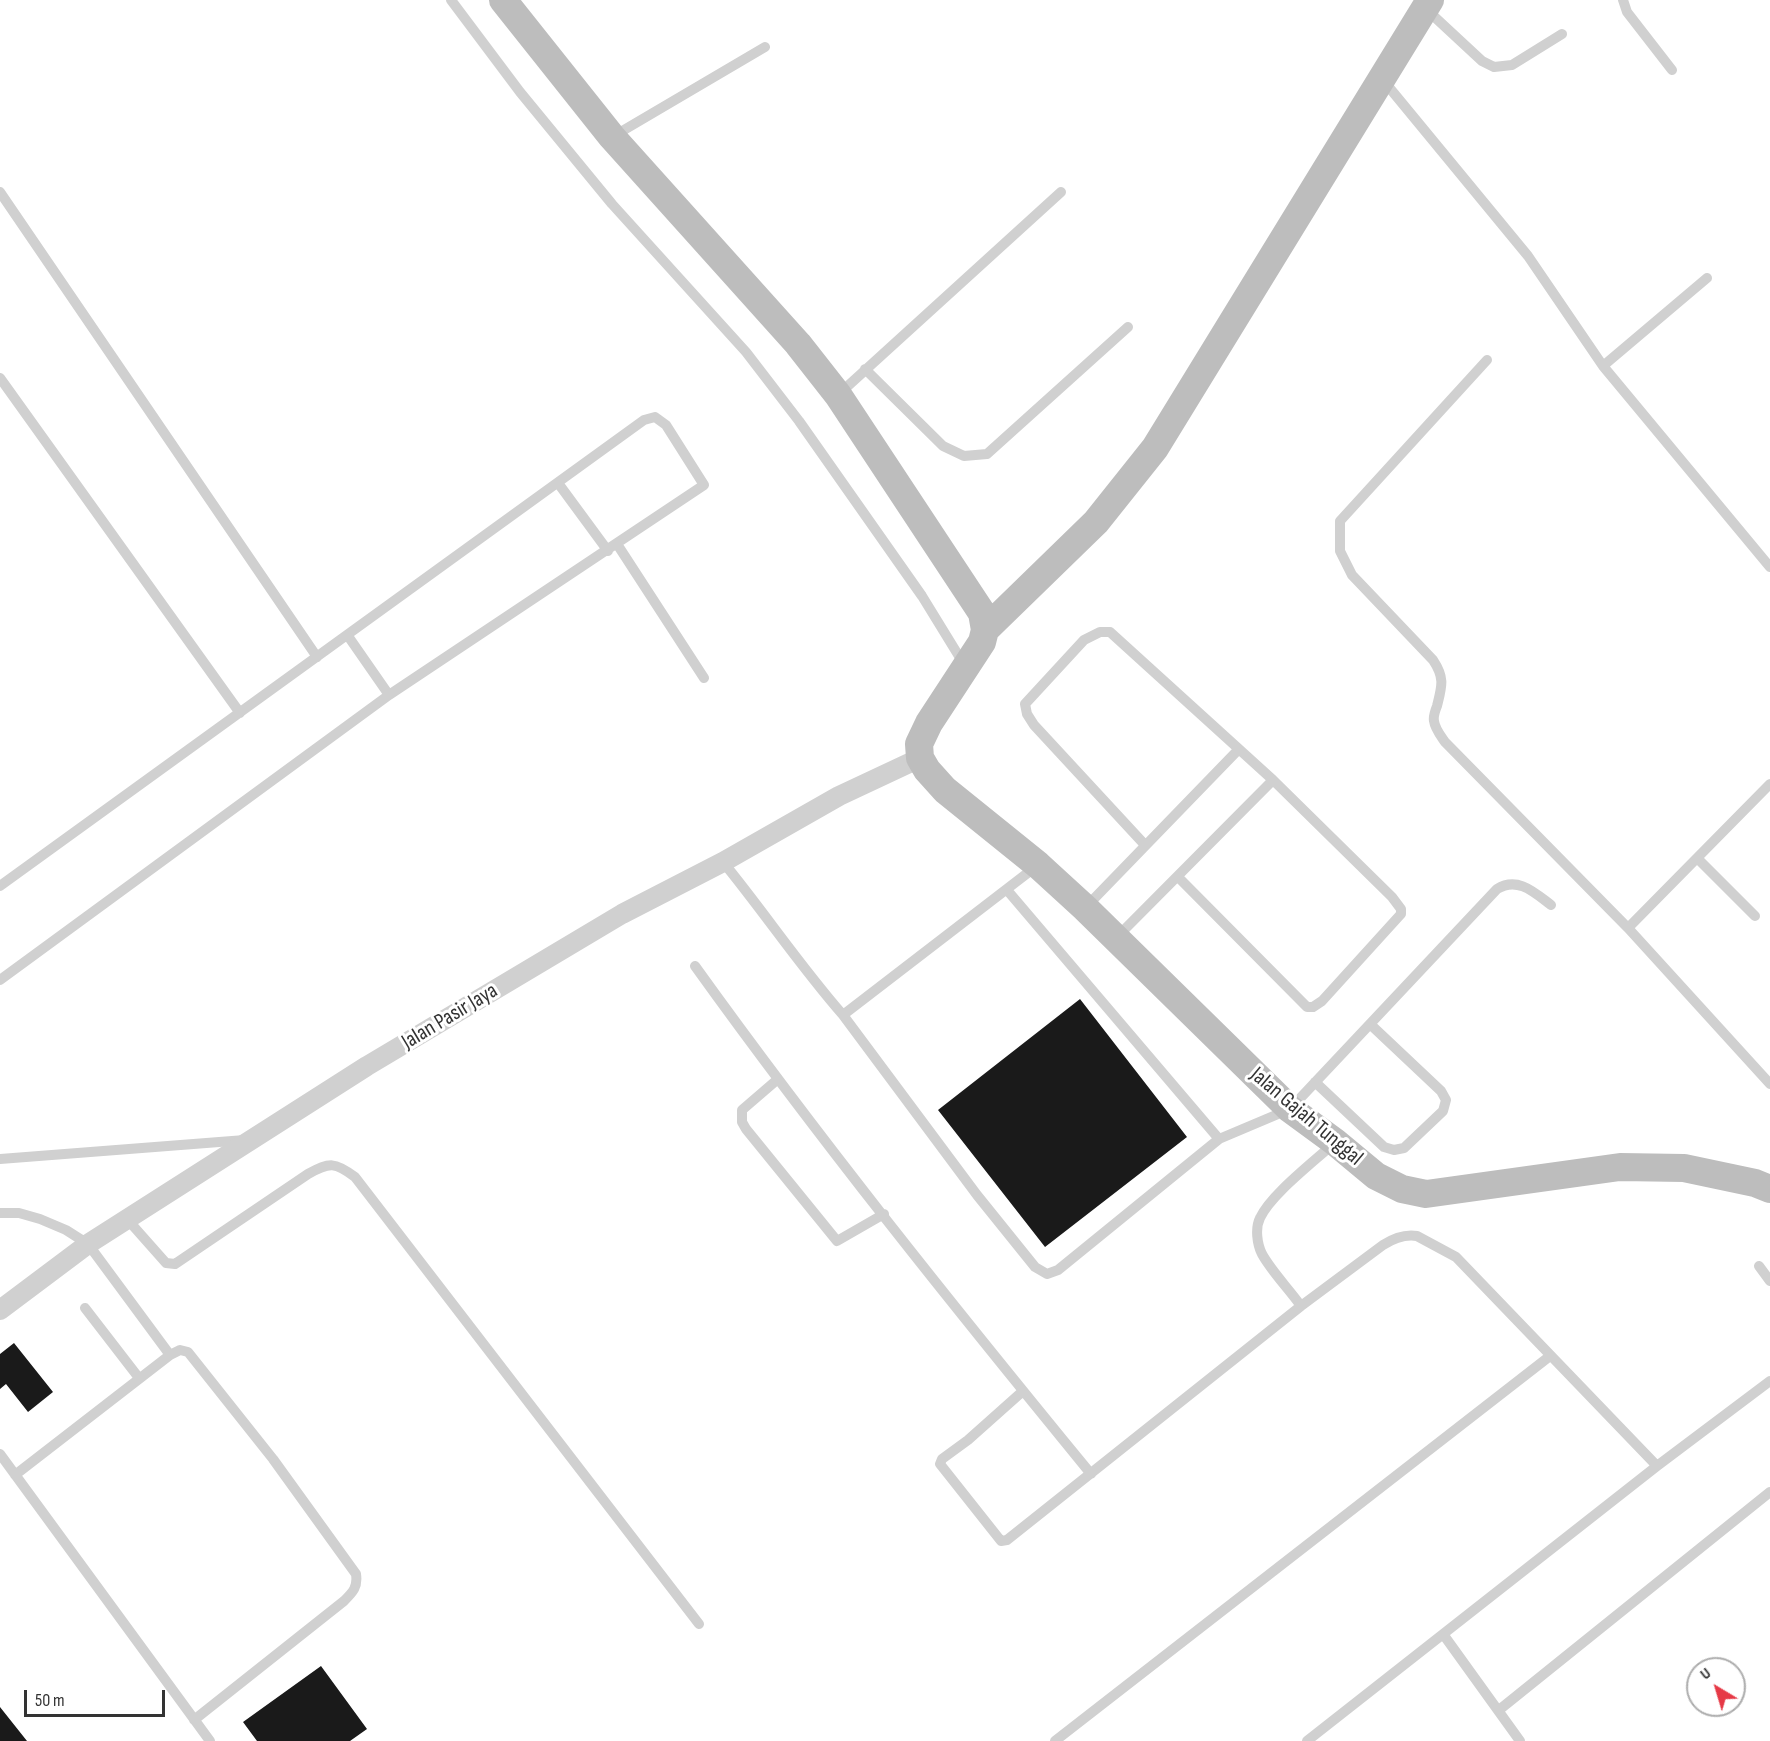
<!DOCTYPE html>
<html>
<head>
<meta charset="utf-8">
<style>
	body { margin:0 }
	#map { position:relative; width:1770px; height:1741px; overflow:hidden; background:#fff; font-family:"Sofia Sans Condensed",sans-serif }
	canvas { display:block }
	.north { position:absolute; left:1686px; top:1657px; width:60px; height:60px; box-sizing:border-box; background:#fff; border:2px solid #adadad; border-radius:50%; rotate:322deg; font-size:16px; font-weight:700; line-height:24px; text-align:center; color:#333 }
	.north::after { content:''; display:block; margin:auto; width:21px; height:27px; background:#e63946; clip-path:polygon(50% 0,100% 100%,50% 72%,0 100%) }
	.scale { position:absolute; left:24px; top:1690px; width:141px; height:27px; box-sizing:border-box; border:3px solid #333; border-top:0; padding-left:8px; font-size:18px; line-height:21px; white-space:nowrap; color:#333; -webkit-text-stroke:4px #fff; paint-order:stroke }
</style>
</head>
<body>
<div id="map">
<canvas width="1770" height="1741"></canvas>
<div class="north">U</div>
<div class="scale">50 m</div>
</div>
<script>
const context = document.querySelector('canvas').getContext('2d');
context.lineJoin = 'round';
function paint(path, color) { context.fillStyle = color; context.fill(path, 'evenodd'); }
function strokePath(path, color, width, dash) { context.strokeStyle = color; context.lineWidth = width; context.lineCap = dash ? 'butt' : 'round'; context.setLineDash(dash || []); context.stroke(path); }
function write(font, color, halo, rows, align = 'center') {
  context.font = font + ' "Sofia Sans Condensed",sans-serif'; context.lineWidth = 6; context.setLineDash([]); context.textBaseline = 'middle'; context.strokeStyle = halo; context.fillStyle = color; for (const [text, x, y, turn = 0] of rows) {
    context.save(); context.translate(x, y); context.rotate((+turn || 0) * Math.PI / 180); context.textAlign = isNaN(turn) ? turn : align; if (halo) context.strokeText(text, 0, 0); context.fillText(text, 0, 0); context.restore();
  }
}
const building = new Path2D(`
	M1080,999L1187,1137L1045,1247L938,1110Z
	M14,1343L53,1392L28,1412L6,1384L0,1389V1354Z
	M321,1666L367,1729L350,1741H257L243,1722Z
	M0,1707L27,1741H0Z`);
const lane = new Path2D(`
	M451,0L520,92L612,204L746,352L799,421L922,596L965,666
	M1623,0L1627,12L1672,70
	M1426,9L1482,61L1494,67L1512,65L1562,34
	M1383,80L1528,256L1603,366L1770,567
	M612,137L765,47
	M0,192L317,657
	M1487,360L1340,521V551L1352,575L1433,660C1445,678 1442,686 1437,706C1435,711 1433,716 1434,721C1435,729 1441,736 1445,742L1628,928L1770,1084
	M1603,366L1707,278
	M865,369L943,446L964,456L987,454L1128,327
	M0,378L240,713
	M839,394L1061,192
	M558,483L608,551
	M617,544L704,678
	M348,636L389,695
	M1145,845L1034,725L1027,714L1025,704L1084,640L1100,632H1110L1273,780L1392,897L1401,909V914L1322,1001L1313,1007H1307L1178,877
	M1697,858L1755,916
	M723,862C764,912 800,966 843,1015L1038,865
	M0,886L644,420L655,417L666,425L704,485L389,695L0,980
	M1007,890L1219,1139
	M1085,908L1239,749
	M1628,928L1770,784
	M1117,937L1273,780
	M695,966C820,1140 955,1308 1091,1474
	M843,1015L977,1195L1035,1267L1047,1274L1058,1270L1219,1139L1290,1109L1497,889C1518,876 1535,893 1551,905
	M778,1079L742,1110V1122L746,1129L837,1241L884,1214
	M1315,1082L1384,1147L1394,1150L1404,1148L1443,1111L1446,1100L1441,1091L1371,1025
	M0,1159L245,1140
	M0,1213H19L40,1219L66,1230L88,1244L170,1355L15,1475
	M127,1219L166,1263L175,1264L308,1174C330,1162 335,1162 355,1177L699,1624
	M1759,1266L1770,1281
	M1301,1306C1289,1289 1272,1272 1262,1254C1257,1244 1255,1228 1260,1218C1271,1194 1315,1161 1335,1142
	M85,1308L139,1378
	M170,1355L180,1350L188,1352L273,1459L356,1574C358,1587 353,1592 344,1601L194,1720
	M1023,1391L968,1440L942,1459L940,1464L1001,1541L1007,1540L1301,1306L1383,1245C1394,1238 1405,1234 1417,1236L1456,1257L1657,1466
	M0,1454L210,1741
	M1443,1634L1520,1741
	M1499,1710L1770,1492
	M1055,1741L1550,1356
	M1307,1741L1657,1466L1770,1381`);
const street = new Path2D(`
	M0,1310L88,1244L367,1066L622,914L723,862L839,796L920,758`);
const secondary = new Path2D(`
	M503,0L612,137L798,344L838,395L982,613L985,630L982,642L929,723L919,744L920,758L927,770L945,790L1038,865L1085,908L1290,1109L1335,1142L1376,1176L1402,1189L1426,1194L1620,1167L1684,1168L1755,1183L1770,1189
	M985,630L1096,522L1155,448L1430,0`);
const streetNames = [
	["Jalan Pasir Jaya",450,1017,-31],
	["Jalan Gajah Tunggal",1306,1117,40]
];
paint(building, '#1a1a1a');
strokePath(lane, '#d0d0d0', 10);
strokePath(street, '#d0d0d0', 20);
strokePath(secondary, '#bdbdbd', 28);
write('22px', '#333', '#fff', streetNames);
</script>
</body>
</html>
